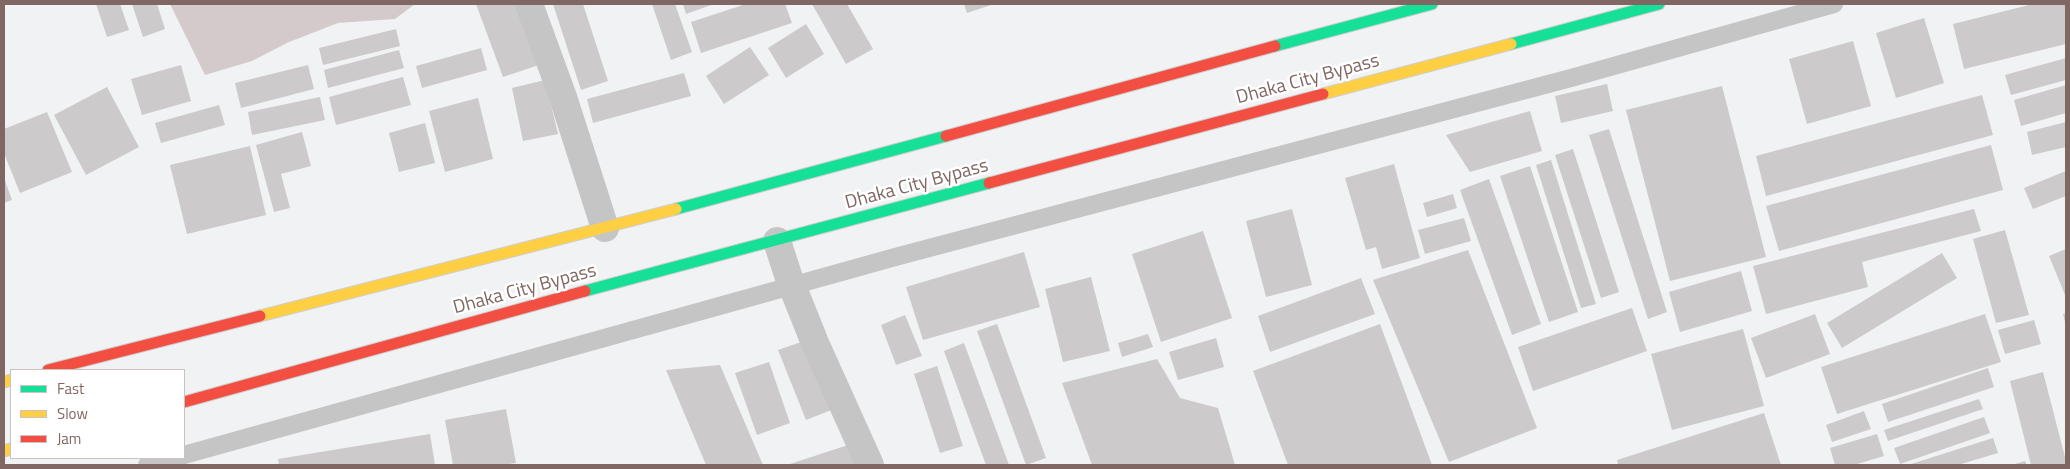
<!DOCTYPE html>
<html>
<head>
<meta charset="utf-8">
<style>
	body { margin:0 }
	#map { position:relative; width:2070px; height:469px; overflow:hidden; background:#f1f2f3; font-family:"Titillium Web",sans-serif }
	canvas { display:block }
	.frame { position:absolute; inset:0; border:5px solid #806763; pointer-events:none }
	.legend { position:absolute; left:10px; top:369px; width:175px; height:90px; box-sizing:border-box; background:#fff; border:1px solid #ccc2c1; margin:0; padding:6px 9px; list-style:none; font-size:15px; color:#806763 }
	.legend li { display:flex; align-items:center; gap:10px; height:25px }
	.legend b { width:25px; border:1px solid #ccc2c1 }
</style>
</head>
<body>
<div id="map">
<canvas width="2070" height="469"></canvas>
<div class="frame"></div>
<ul class="legend">
<li><b style="height:6px;background:#16e098"></b>Fast</li>
<li><b style="height:6px;background:#ffcf43"></b>Slow</li>
<li><b style="height:6px;background:#f24e42"></b>Jam</li>
</ul>
</div>
<script>
const context = document.querySelector('canvas').getContext('2d');
context.lineJoin = 'round';
function paint(path, color) { context.fillStyle = color; context.fill(path, 'evenodd'); }
function strokePath(path, color, width, dash) { context.strokeStyle = color; context.lineWidth = width; context.lineCap = dash ? 'butt' : 'round'; context.setLineDash(dash || []); context.stroke(path); }
function write(font, color, halo, rows, align = 'center') {
  context.font = font + ' "Titillium Web",sans-serif'; context.lineWidth = 5; context.setLineDash([]); context.textBaseline = 'middle'; context.strokeStyle = halo; context.fillStyle = color; for (const [text, x, y, turn = 0] of rows) {
    context.save(); context.translate(x, y); context.rotate((+turn || 0) * Math.PI / 180); context.textAlign = isNaN(turn) ? turn : align; if (halo) context.strokeText(text, 0, 0); context.fillText(text, 0, 0); context.restore();
  }
}
const water = new Path2D(`
	M170,4H415L395,19L338,23L289,42L252,61L205,75Z`);
const building = new Path2D(`
	M96,4H120L129,30L107,37Z
	M132,4H157L165,29L143,37Z
	M476,4H517L539,65L503,77Z
	M553,4H583L608,81L581,90Z
	M652,4H675L692,52L671,60Z
	M683,4H714L686,14Z
	M746,4H785L792,23L701,53L691,22Z
	M812,4H847L873,49L846,64Z
	M964,4H994L967,13Z
	M2033,4H2066V44L1964,69L1953,24Z
	M1924,18L1944,83L1896,98L1876,33Z
	M806,24L824,54L786,78L768,48Z
	M396,29L400,46L323,65L319,48Z
	M1853,41L1871,106L1807,124L1789,59Z
	M750,47L769,75L724,104L706,76Z
	M481,48L487,70L422,88L416,66Z
	M399,50L404,68L328,88L324,70Z
	M2066,58V80L2011,95L2005,75Z
	M181,65L191,101L142,115L131,79Z
	M308,65L314,89L241,108L235,83Z
	M684,73L691,96L593,123L587,99Z
	M403,77L411,105L336,125L329,97Z
	M545,80L558,134L523,141L512,88Z
	M1607,84L1613,111L1561,123L1555,96Z
	M2066,85V113L2021,126L2014,100Z
	M1722,86L1766,257L1670,281L1626,110Z
	M107,87L139,147L86,175L54,115Z
	M1982,95L1993,135L1766,196L1756,156Z
	M320,97L325,120L252,135L248,112Z
	M478,98L493,159L445,172L429,111Z
	M219,105L225,125L161,143L155,123Z
	M1530,111L1542,151L1470,172L1446,135Z
	M47,112L72,172L20,193L4,153V129Z
	M2066,122V147L2032,155L2027,132Z
	M425,123L435,163L399,172L389,133Z
	M1609,129L1667,312L1648,319L1589,135Z
	M302,132L311,166L281,174L290,208L274,212L256,145Z
	M1991,145L2003,190L1779,251L1766,206Z
	M250,146L266,215L187,234L170,165Z
	M1573,149L1619,292L1601,298L1555,155Z
	M1551,160L1596,304L1581,308L1536,165Z
	M1394,164L1420,258L1382,269L1376,247L1366,250L1345,178Z
	M1530,166L1578,312L1549,322L1500,176Z
	M2066,171V196L2033,209L2024,188Z
	M4,178L12,200L4,203Z
	M1489,179L1541,324L1512,335L1460,190Z
	M1453,194L1457,208L1427,217L1423,203Z
	M1292,209L1312,285L1266,297L1246,221Z
	M1974,209L1981,231L1862,262L1868,287L1766,314L1753,266Z
	M1464,218L1471,241L1425,254L1418,230Z
	M2005,230L2029,315L1996,323L1973,239Z
	M1203,231L1232,318L1161,342L1132,254Z
	M2066,249V295H2065L2049,256Z
	M1468,250L1537,428L1449,462L1373,280Z
	M1024,252L1040,307L923,340L906,287Z
	M1942,253L1957,278L1842,348L1827,323Z
	M1741,271L1752,311L1680,332L1669,292Z
	M1091,277L1110,351L1063,362L1045,289Z
	M1361,278L1375,314L1270,352L1258,316Z
	M1632,308L1647,351L1533,391L1518,347Z
	M2066,313V326L2063,314Z
	M1815,314L1830,354L1766,378L1751,338Z
	M1985,314L2001,362L1837,414L1821,367Z
	M905,315L922,356L896,365L881,325Z
	M2034,320L2041,344L2005,354L1998,330Z
	M997,324L1046,458L1026,465L977,331Z
	M1380,324L1432,465H1288L1253,371Z
	M1743,329L1764,406L1672,430L1651,354Z
	M1148,334L1153,347L1122,357L1118,343Z
	M1216,338L1224,367L1178,380L1169,352Z
	M807,340L834,409L806,420L778,350Z
	M964,343L1009,465H986L944,351Z
	M1157,359L1180,398L1218,408L1235,465H1092L1062,383Z
	M769,362L790,423L757,435L735,373Z
	M720,365L763,465H706L666,370Z
	M937,366L963,446L940,453L914,374Z
	M1988,368L1994,387L1888,422L1882,404Z
	M2043,372L2066,461V465H2031L2010,381Z
	M1979,399L1983,409L1888,441L1884,430Z
	M506,409L516,463L501,465H453L445,420Z
	M1864,411L1871,429L1832,442L1826,425Z
	M1764,413L1781,465H1618L1617,460Z
	M1984,417L1990,433L1900,464L1894,448Z
	M430,434L435,465H279L278,459Z
	M1877,434L1884,456L1854,465H1835L1830,448Z
	M1993,438L1998,453L1958,465H1908Z
	M848,445L855,465H787Z
	M2025,461L2027,465H2012Z`);
const lane = new Path2D(`
	M184,455L899,256L1571,78L1834,4
	M147,465L175,458`);
const street = new Path2D(`
	M529,4L563,97L605,228
	M777,241L789,278L815,343L870,465`);
const fast = new Path2D(`
	M1511,44L1659,4
	M1275,46L1432,4
	M676,209L946,136
	M585,291L989,183`);
const slow = new Path2D(`
	M1323,94L1511,44
	M260,316L676,209
	M4,382L11,380
	M4,451L11,449`);
const jam = new Path2D(`
	M946,136L1275,46
	M989,183L1323,94
	M48,370L260,316
	M184,402L585,291`);
const streetNames = [
	["Dhaka City Bypass",1308,80,-15],
	["Dhaka City Bypass",917,185,-15],
	["Dhaka City Bypass",525,290,-15]
];
paint(water, '#d5cacb');
paint(building, '#cccacb');
strokePath(fast, '#cfcece', 13);
strokePath(slow, '#cfcece', 13);
strokePath(jam, '#cfcece', 13);
strokePath(lane, '#c6c5c5', 18);
strokePath(street, '#c6c5c5', 28);
strokePath(fast, '#16e098', 11);
strokePath(slow, '#ffcf43', 11);
strokePath(jam, '#f24e42', 11);
write('19px', '#806763', '#fff', streetNames);
</script>
</body>
</html>
